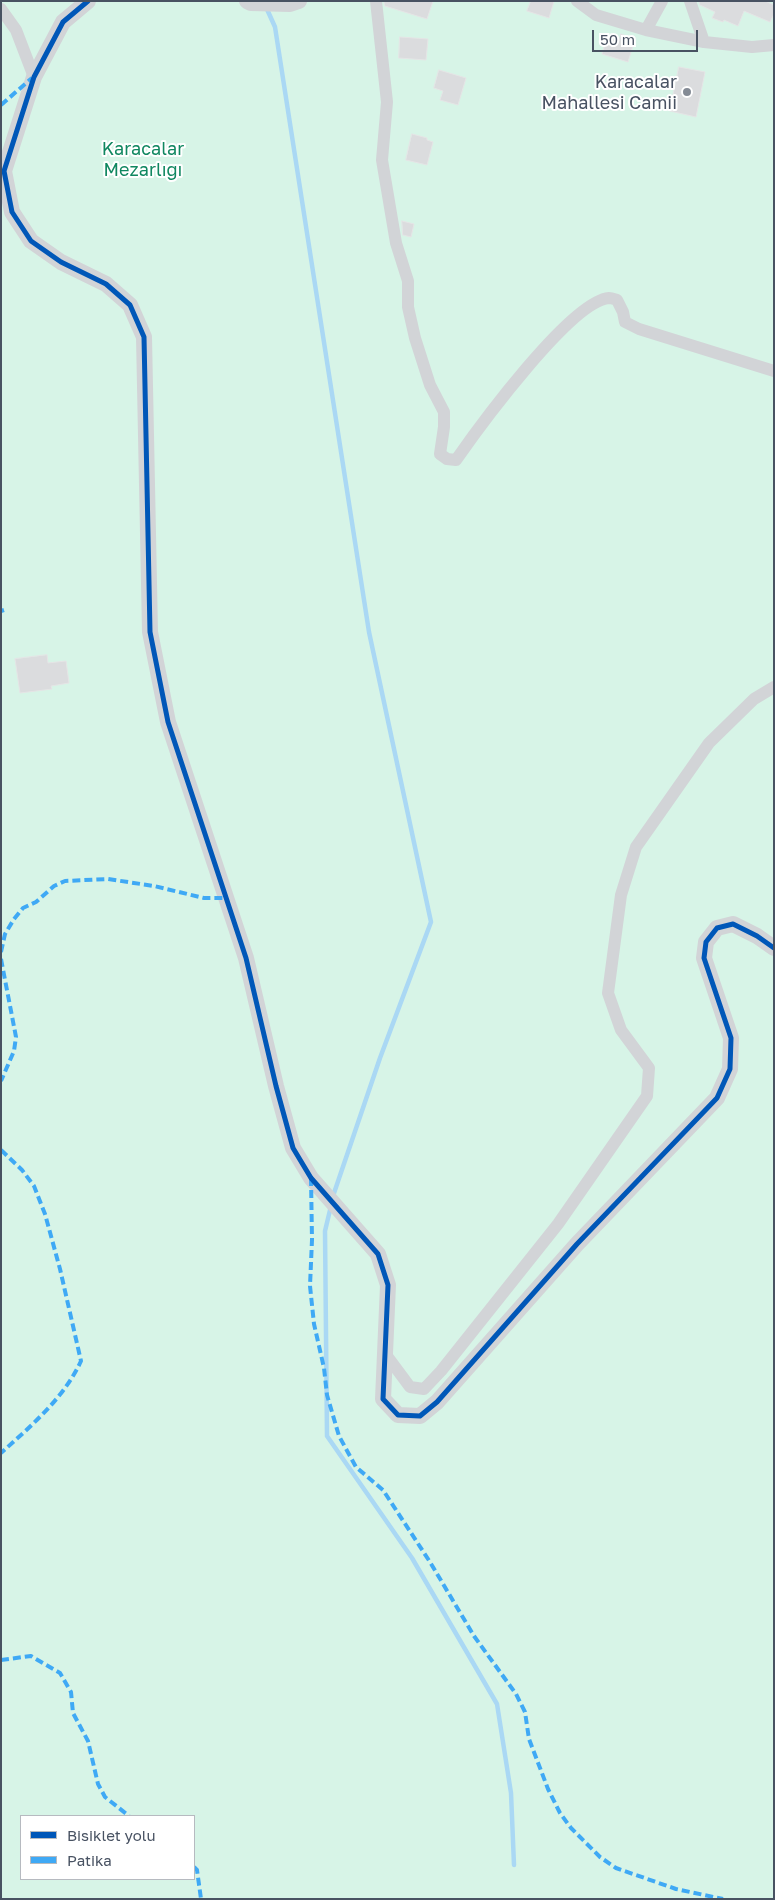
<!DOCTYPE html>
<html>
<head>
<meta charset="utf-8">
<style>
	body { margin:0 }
	#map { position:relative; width:775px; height:1900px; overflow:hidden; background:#f4f4f4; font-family:"Golos Text",sans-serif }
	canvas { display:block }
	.frame { position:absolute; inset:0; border:2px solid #485262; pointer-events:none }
	.legend { position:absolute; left:20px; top:1815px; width:175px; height:65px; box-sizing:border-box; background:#fff; border:1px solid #b6bac0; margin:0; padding:6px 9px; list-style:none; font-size:15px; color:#485262 }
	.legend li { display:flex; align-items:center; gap:10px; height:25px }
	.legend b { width:25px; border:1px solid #b6bac0 }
	.scale { position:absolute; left:592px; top:30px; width:106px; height:22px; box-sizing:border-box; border:2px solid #485262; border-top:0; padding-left:6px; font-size:15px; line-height:18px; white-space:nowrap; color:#485262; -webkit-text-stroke:4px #fff; paint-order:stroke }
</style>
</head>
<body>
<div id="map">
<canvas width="775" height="1900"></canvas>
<div class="frame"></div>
<ul class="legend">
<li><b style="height:6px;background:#0057b8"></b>Bisiklet yolu</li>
<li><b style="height:6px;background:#3fa9f5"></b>Patika</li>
</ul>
<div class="scale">50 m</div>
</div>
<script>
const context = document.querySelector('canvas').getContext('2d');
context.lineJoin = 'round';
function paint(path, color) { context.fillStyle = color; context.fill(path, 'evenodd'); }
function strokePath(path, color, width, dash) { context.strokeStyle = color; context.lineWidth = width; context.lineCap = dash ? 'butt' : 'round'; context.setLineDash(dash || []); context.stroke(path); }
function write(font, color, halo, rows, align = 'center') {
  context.font = font + ' "Golos Text",sans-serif'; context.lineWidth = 4; context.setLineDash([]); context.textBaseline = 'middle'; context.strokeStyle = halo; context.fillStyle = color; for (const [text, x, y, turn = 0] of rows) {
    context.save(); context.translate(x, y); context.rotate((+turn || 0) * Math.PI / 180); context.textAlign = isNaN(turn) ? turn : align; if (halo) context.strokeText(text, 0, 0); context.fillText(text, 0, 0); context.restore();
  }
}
const green = new Path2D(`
	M1,1H774V1899H1ZM21,1816H194V1879H21Z`);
const stream = new Path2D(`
	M266,7L275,27L369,632L431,922L380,1058L333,1196
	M331,1206L325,1231L327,1436L412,1558L497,1704L511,1793L514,1865`);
const building = new Path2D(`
	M384,1H433L427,19L385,6Z
	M531,1H554L549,18L527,11Z
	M699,1H765L774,5V14L770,22L744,11L738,26L724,20L723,22L712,18L715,12L700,5Z
	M621,34L635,39L628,62L602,54L607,38L619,41Z
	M400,37L428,39L426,60L399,58Z
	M679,67L705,72L696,117L670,111Z
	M439,70L466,78L458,105L440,100L443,91L434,88Z
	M412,134L427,138V140L433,142L427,165L406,160Z
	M402,221L414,224L411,237L403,235Z
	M47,655L48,663L66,661L69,683L51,686L52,689L20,693L15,659Z`);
const minor = new Path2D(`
	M376,1L387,102L382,160L396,243L408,281V307L415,338L430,385L444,412V427L440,454L447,459L456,460C479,427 571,301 609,298C612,298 614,299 617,300L623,312L625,322L639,329L774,371
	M577,1L596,15L646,30L704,42L752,47L774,45
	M690,1L704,42
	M1,9L16,30L34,77
	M646,30L662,1
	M384,1352L410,1387L424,1389L441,1371L558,1224L647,1096L649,1068L621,1030L608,993L621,895L636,847L709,743L754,699L774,687`);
const tertiary = new Path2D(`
	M88,1L63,22L34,77L4,171L12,212L31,241L61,262L106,284L130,305L144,337L150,632L168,722L246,958L276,1086L293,1148L311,1178L378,1254L388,1285L383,1399L398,1415L420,1416L437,1402L577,1244L717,1098L730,1069L731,1038L704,958L706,942L717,928L733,924L757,936L774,948
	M247,1L251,3L290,4L299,1`);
const quiet = new Path2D(`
	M1,105L32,78
	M1,611L4,610
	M1,952L5,934L14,919L23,908L36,902L54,886L65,881L108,879L154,886L204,898H227
	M1,959L16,1037L14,1051L1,1081
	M1,1150L22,1170L34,1186L45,1214L60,1269L81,1361C64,1398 31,1426 1,1453
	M311,1178L312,1240L310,1286L314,1324L324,1368L327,1395L339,1436L356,1467L383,1490L430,1562L474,1636L516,1694L525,1712L529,1739L548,1789L560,1813L571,1828L600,1857L616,1868L676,1889L723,1899
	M1,1660L31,1656L60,1673L71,1692L73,1713L88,1741L98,1784L105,1797L129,1816
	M194,1867L197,1870L201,1899`);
const cycleway = new Path2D(`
	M88,1L63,22L34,77L4,171L12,212L31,241L61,262L106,284L130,305L144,337L150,632L168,722L246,958L276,1086L293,1148L311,1178L378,1254L388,1285L383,1399L398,1415L420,1416L437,1402L577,1244L717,1098L730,1069L731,1038L704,958L706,942L717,928L733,924L757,936L774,948`);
const markers = [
	[687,92,5,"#848b95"]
];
const poiNames = [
	["Karacalar",677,82],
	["Mahallesi Camii",677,103]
];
const parkNames = [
	["Karacalar",143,149],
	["Mezarlığı",143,170]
];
paint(green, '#d7f4e7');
strokePath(stream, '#aad8f4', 4.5);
paint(building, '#dbdcde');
strokePath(building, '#e5e5e6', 1);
strokePath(minor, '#d2d4d7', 12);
strokePath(tertiary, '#d2d4d7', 16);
strokePath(quiet, '#3fa9f5', 4, [8, 4]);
strokePath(cycleway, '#0057b8', 5);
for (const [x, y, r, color] of markers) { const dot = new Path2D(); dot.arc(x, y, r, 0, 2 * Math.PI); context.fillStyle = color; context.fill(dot); strokePath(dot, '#fff', 2); }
write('18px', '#485262', '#fff', poiNames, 'right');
write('18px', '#108760', '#fff', parkNames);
</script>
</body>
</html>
